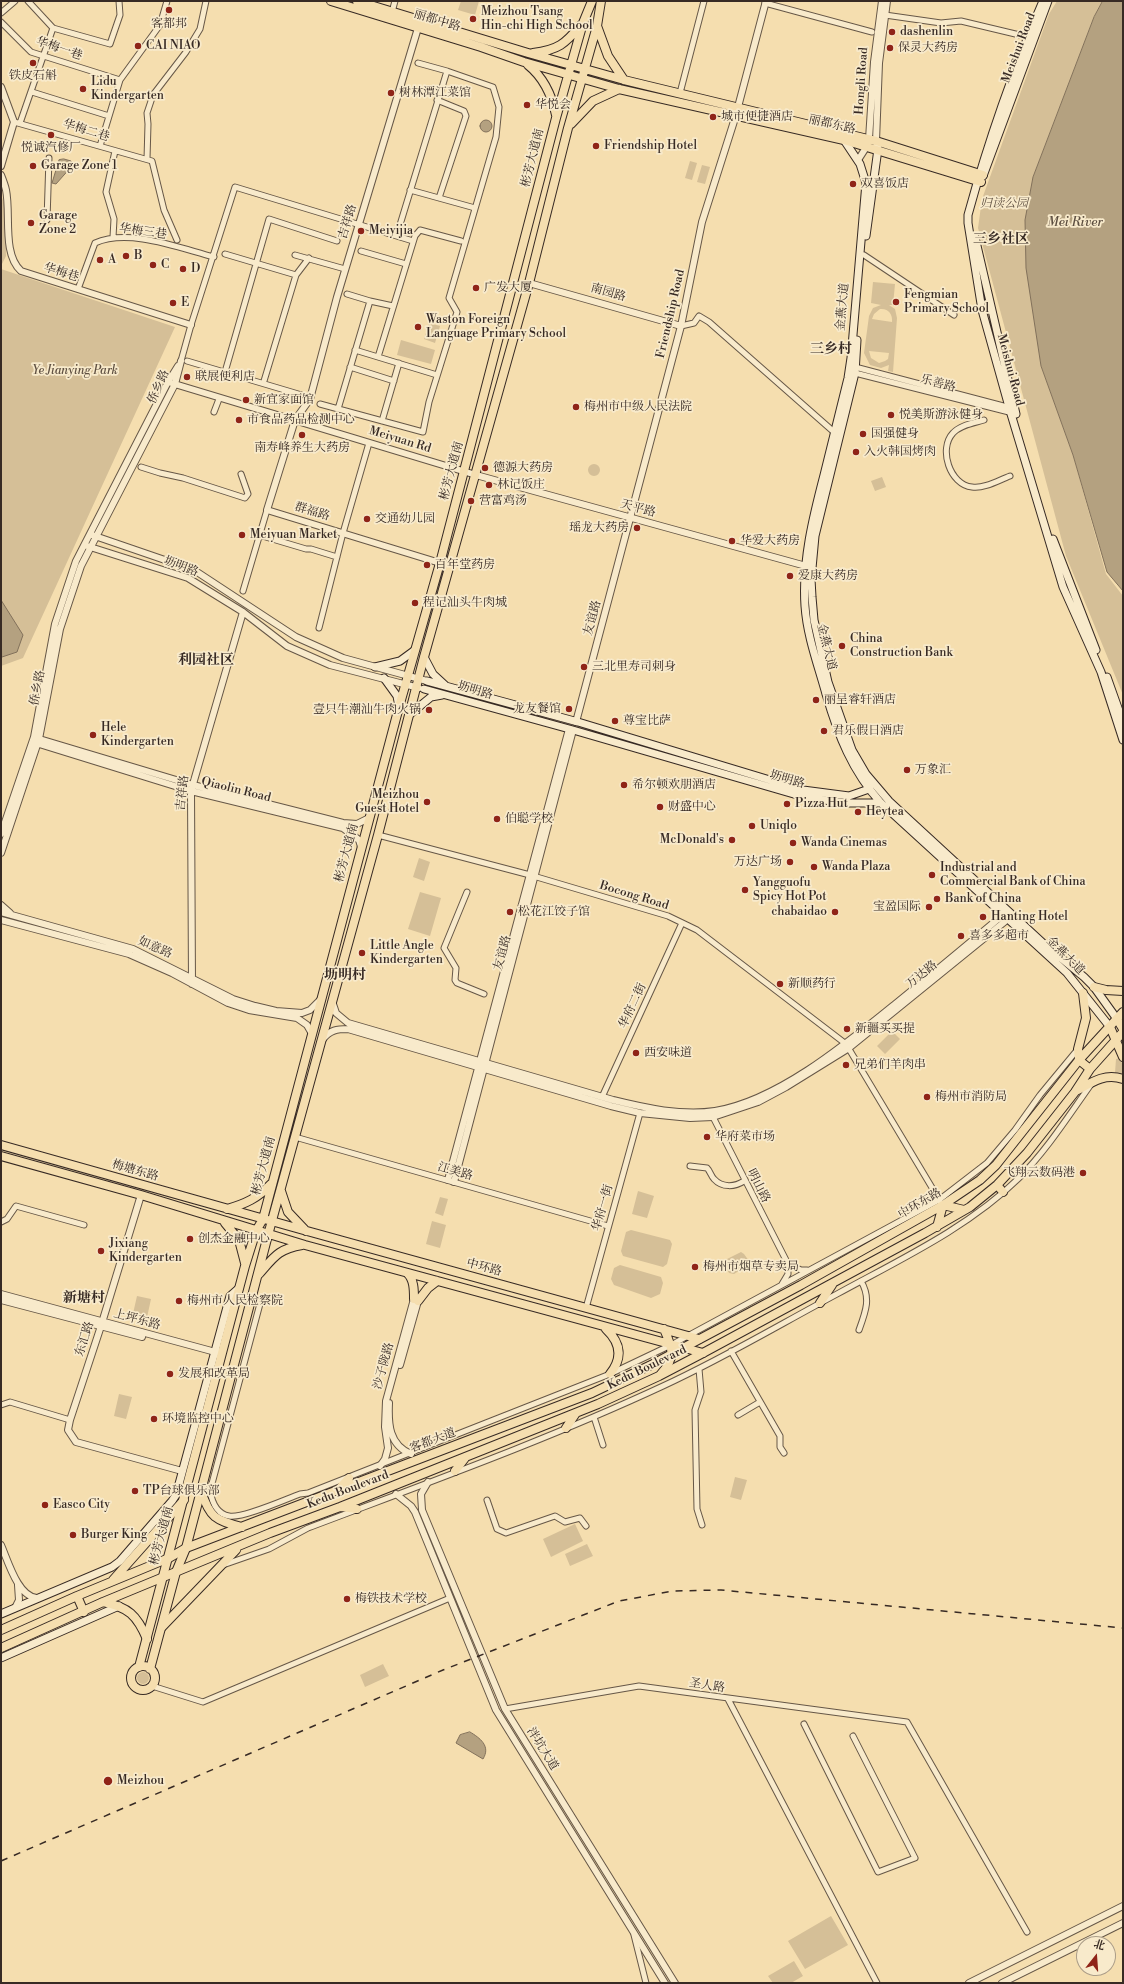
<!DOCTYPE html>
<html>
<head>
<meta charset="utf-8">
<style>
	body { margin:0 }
	#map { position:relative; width:1124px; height:1984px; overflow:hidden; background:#f5deaf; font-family:"Libre Bodoni","Noto Serif SC",serif }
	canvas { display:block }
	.frame { position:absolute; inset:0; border:2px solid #372a24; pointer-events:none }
	.north { position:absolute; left:1076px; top:1936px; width:40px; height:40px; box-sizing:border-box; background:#f8eacb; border:1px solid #ab9d88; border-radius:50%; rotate:17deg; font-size:11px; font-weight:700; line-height:16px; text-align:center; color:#372a24 }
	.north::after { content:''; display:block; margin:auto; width:14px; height:18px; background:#8f2418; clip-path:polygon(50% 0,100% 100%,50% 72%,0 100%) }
</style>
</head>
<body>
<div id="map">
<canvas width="1124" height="1984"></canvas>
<div class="frame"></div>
<div class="north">北</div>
</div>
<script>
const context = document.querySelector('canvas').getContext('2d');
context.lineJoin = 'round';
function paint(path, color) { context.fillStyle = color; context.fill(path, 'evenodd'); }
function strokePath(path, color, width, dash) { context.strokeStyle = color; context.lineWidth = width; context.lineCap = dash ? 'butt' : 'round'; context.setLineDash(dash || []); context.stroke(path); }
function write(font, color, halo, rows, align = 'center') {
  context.font = font + ' "Libre Bodoni","Noto Serif SC",serif'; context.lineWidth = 3.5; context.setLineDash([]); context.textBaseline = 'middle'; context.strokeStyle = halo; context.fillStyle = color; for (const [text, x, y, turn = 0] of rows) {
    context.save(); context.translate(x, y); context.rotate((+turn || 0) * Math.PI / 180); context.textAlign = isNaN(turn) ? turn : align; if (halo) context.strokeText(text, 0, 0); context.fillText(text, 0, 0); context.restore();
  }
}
const green = new Path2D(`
	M461,1H479L475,15L458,10Z
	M1057,1H1103L1094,17L1033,177L1041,366L1073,455L1106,574L1123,596V695L1066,556L978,228L982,199L1049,14Z
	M690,161L697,163L692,180L685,178Z
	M702,165L710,167L705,184L697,182Z
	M1,194L6,210V256L1,266Z
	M1,269L175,327L23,658L1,666Z
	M873,282L895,284L893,305H889L895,309L897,318L893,372L888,371L889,365L881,368L870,365L864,353L869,316L873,308L881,305L871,303ZM880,309C888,308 893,314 892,322L872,319L874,314ZM869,351L889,353L888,359L885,361L879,363L871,358Z
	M429,323L440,326L435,343L424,339Z
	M401,340L435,350L431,364L397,355Z
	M588 470a6 6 0 1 1 12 0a6 6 0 1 1-12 0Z
	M882,477L886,487L875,491L871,481Z
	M419,858L430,862L424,881L413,877Z
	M420,892L441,898L430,936L408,929Z
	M892,1031L900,1039L885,1054L877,1046Z
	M1120,1058L1123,1066V1076L1115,1073L1116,1059Z
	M638,1191L654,1196L647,1218L632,1214Z
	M440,1197L448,1199L443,1216L435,1213Z
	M432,1221L446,1225L440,1248L426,1244Z
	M631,1230L670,1240L672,1244L667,1264L663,1267L623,1256L621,1251L626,1232Z
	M741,1252L744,1254L749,1261L748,1265L734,1274L729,1273L726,1268L727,1259Z
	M620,1265L661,1277L663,1283L660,1294L651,1298L614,1285L611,1279L614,1268Z
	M137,1296L151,1299L146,1322L132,1318Z
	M119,1394L132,1397L126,1419L114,1416Z
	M735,1477L747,1480L741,1500L730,1497Z
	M575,1524L583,1541L551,1557L543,1539Z
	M587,1544L593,1556L570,1566L565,1554Z
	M383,1664L389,1676L365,1687L360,1675Z
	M137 1678a6 6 0 1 1 12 0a6 6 0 1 1-12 0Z
	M831,1916L848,1945L805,1969L788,1941Z
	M794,1961L803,1976L791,1983H773L768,1976Z`);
const water = new Path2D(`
	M1103,1H1123V591L1107,572L1073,455L1041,366L1026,268L1025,220L1033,177L1094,17Z
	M480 126a6 6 0 1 1 12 0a6 6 0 1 1-12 0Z
	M64,159L71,161L72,166L56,184L52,183L59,160Z
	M1,600L23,635L17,652L2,657Z
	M470,1732C480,1738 491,1746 483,1759L456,1743L460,1735Z`);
const minor = new Path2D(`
	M28,1L53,28L110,44L120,15L119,1
	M765,3L872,32
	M392,12L395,1
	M1,13L15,1
	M885,15L941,23L961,21L1028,37
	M1,22L31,52L120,80
	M418,63L447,71
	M32,92L109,116
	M680,93L704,1
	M437,100L464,111L466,116L439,198
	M14,122L152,161L164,210L177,240
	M20,123L53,28
	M100,146L120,80L160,25L167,1
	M147,159L148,124L147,113L153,95L186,52L200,29L206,1
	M410,190L475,208
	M47,220L49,158
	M113,237L114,219L106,192L115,151
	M361,251L406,264
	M225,254L296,275L309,258
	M295,255L345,269
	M864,255L954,315
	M78,289L95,243C129,228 179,248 214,257
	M347,294L370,301
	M681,326L694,323L699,316L709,322L834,432
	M355,350L437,375
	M378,357L415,236L420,230L461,241
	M181,361L191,325L235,187L413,241
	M187,361L305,396
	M350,367L394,381
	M855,367L1011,408
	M225,372L269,219L337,241
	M855,373L1013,413
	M264,381L296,275
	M320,404L423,432L429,402L457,312L449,298L496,137L499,107L493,87L447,71L399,228
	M338,409L370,301L393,306
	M214,412L219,399
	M984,420C974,423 960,425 953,433C938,449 950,485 972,487C984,489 999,480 1010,476
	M382,421L399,363
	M141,467L160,473L183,478L245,498L248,494L241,474
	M259,535L306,549H311L337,557
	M243,591L267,510
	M319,628L343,533L369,443
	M378,835L530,875L668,916L697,930L846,1044L940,1201
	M467,892L444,948L456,968L455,980L457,983L484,994
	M602,1097L682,923
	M713,1117L788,1264V1274L782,1284
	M295,1137L608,1226
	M690,1166L707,1168C710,1171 711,1176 714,1179C722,1188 735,1187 744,1181
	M1,1222L7,1219L16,1206L84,1225
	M788,1264L801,1270H807
	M261,1300L210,1491C212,1502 216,1514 229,1516C242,1519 286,1499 300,1494L308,1493L610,1374L671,1345L939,1200L987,1163L1015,1130L1040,1095L1078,1049
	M586,1308L640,1113
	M859,1330C866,1311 871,1298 861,1281
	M731,1351L780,1436V1447L784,1453
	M699,1369L701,1392L695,1410L697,1509L702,1525
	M1,1405L10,1402L70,1420
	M738,1415L760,1402
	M594,1417L603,1445
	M487,1500L497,1529L506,1533L555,1516L565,1522L580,1518L586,1526
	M223,1565L269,1549L308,1528C427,1483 547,1440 663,1386C722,1359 779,1325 837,1294C899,1260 968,1228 1019,1178C1047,1150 1069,1115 1092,1083
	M152,1686L203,1702L450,1598
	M728,1699L877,1983
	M505,1709L639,1686L907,1722L1027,1932
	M804,1724L878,1872L915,1858L853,1736
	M634,1935L646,1983`);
const tertiary = new Path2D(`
	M418,28L337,297L310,399L295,420L267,510L440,563
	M1,87L14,122L1,166
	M738,107L766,1
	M876,141L879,63L887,1
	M858,160L867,146L869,139L874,62L882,1
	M1,175C3,180 5,185 6,190C11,214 2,254 21,271L191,325
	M529,283L681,326
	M168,382L476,475L806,566
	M92,535L194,570L296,637L343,658L427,681
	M87,546L188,578L243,612L287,646L330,665L419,688
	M576,722L681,326L702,222L736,115
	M36,738L193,785L343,823L357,824L369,818
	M36,743L191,791L343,828L359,840L361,847
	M1,834L34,737L55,624L76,561L168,382L178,366
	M1,853L39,739L60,629L81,566L175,384L181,361
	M1,905L10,913
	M1,912L133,949L233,999L255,1006L276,1011L302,1013L310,1010L320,1000
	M1,920L129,954L172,973L228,1003L249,1010L297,1018L307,1025L311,1032
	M192,984L191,791L243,612
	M332,1001L336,1013L348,1023L613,1100C645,1108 682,1116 715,1111C777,1101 846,1044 894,1005C931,975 967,945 1004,914
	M323,1039C330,1030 337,1029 348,1029L611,1106L640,1113L690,1118L713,1117L758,1102L786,1087L849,1048L1008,919
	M448,1180L569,729
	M454,1182L573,730
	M141,1195L101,1326L70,1420L68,1430L76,1442L182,1471
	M1,1294L219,1353
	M1,1300L142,1337
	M400,1365L418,1301
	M389,1403C388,1424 389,1445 411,1454
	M380,1466L385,1459L388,1448L385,1427L386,1401L414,1299
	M428,1482L421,1494L422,1510L505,1709L675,1983
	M396,1494L411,1506L415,1512L496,1710L665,1983
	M1,1545C8,1561 18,1597 37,1598
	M15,1608L19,1600L18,1585
	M969,1983L1123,1906
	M1002,1983L1123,1923`);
const secondary = new Path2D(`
	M1043,1C1013,70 988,142 968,215V223L982,310L1011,414L1063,587L1101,672L1123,740
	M844,140L860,164L866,183L851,358L848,378C840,410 832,442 824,475C813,517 802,561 805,606C807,636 818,665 826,694C838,735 852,771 881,803L1067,973L1110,1027
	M983,176L1048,1
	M866,236L878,149L877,145
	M975,237L1016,414
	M857,340L855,373L815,536L811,579L812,597L814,620L828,682L852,750L866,774L889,801L1044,944L1084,977L1094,987L1117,1019
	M1053,539L1096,650
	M424,657L433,674L446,686
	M375,667L400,661L415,650
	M1107,677L1123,722
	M384,678L397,696L399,707
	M427,681L578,722L803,790L849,796L869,789
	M424,689L573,730L804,797L845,803H881
	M409,715L431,697L442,695
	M1,1614L112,1567L120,1561L172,1501L176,1495L230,1296L239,1288
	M1,1658L119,1606`);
const primary = new Path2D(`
	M331,1L481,47L524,62L619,89L844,140L981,182
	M357,1L528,53L624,80L876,141L983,175
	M597,26L608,56L624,80
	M533,53C558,50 565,44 581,25
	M528,65C543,77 552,96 556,115
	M571,124L593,101L619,89
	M1117,1019L1123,1029
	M1110,1027L1123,1057
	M1,1145L307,1231L699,1339
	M1,1156L141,1195L305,1245L703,1353
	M281,1191L288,1212L306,1231
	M227,1209C245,1204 258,1198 271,1184
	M225,1223L239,1240L245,1263
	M407,1273C414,1279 414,1290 414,1299
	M259,1274C274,1257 278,1249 302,1245
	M418,1301L428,1288L437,1281
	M606,1329C621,1343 623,1358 610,1374
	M661,1374C676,1357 673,1349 664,1329
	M131 1678a12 12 0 1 1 24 0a12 12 0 1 1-24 0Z
	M139,1667L245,1266L256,1231L263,1219L399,707L440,563L556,118L583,23L592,1
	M150,1669L176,1572L186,1548L268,1235L378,835L424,657L529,283L568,128L597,26L601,1`);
const trunk = new Path2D(`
	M1094,987L1106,990L1123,991
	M1083,993L1086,1018L1078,1049L1079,1060L1090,1069
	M1078,1090C1092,1082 1105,1073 1123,1079
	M997,1185L1003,1192
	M937,1227L943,1205L964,1210
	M820,1303L832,1285
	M566,1428L576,1413
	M455,1471L465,1458
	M339,1489L349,1478
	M201,1491C210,1518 215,1520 242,1527
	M341,1507L357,1509
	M113,1580L184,1500
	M77,1596L84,1612
	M103,1602C128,1607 137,1615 147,1639
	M162,1627L236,1550
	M1,1630L77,1596L169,1558L186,1548L592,1393L653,1364L801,1285L943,1205L980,1180L996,1165L1079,1060L1123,1012
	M1,1648L103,1602L270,1533L340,1507L598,1404L659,1376L703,1353L925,1233L970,1207L997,1185L1027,1153L1075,1092L1090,1069L1123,1032`);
const rail = new Path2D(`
	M1,1861L443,1670L619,1601L673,1591L721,1590L1123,1628`);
const markers = [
	[169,10,4,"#8f2418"],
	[473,19,4,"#8f2418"],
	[892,32,4,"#8f2418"],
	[138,46,4,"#8f2418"],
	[890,48,4,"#8f2418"],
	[33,63,4,"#8f2418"],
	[83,89,4,"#8f2418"],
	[391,93,4,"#8f2418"],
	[527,105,4,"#8f2418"],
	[713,117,4,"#8f2418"],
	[51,135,4,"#8f2418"],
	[596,146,4,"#8f2418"],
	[33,166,4,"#8f2418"],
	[853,184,4,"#8f2418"],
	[31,223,4,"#8f2418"],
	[361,231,4,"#8f2418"],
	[126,256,4,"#8f2418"],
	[100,260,4,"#8f2418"],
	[153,265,4,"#8f2418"],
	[183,269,4,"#8f2418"],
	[476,288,4,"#8f2418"],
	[896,302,4,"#8f2418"],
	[173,303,4,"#8f2418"],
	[418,327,4,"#8f2418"],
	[187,377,4,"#8f2418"],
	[246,400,4,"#8f2418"],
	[576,407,4,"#8f2418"],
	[891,415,4,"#8f2418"],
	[239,420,4,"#8f2418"],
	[863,434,4,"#8f2418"],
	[302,435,4,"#8f2418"],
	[856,452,4,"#8f2418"],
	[485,468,4,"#8f2418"],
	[489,485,4,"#8f2418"],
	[471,501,4,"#8f2418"],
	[367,519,4,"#8f2418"],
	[637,528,4,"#8f2418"],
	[242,535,4,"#8f2418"],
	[732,541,4,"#8f2418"],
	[427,565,4,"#8f2418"],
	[790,576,4,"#8f2418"],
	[415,603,4,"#8f2418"],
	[842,646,4,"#8f2418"],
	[584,667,4,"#8f2418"],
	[816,700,4,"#8f2418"],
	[569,709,4,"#8f2418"],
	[429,710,4,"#8f2418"],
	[615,721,4,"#8f2418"],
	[824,731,4,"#8f2418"],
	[93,735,4,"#8f2418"],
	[907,770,4,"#8f2418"],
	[624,785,4,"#8f2418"],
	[427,802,4,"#8f2418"],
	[787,804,4,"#8f2418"],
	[660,807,4,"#8f2418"],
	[858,812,4,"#8f2418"],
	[497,819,4,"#8f2418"],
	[752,826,4,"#8f2418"],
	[732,840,4,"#8f2418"],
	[793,843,4,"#8f2418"],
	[790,862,4,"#8f2418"],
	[814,867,4,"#8f2418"],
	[932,875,4,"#8f2418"],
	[745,890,4,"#8f2418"],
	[937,899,4,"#8f2418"],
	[929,907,4,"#8f2418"],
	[510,912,4,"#8f2418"],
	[835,912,4,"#8f2418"],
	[983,917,4,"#8f2418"],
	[961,936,4,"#8f2418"],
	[362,953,4,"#8f2418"],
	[780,984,4,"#8f2418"],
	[847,1029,4,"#8f2418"],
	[636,1053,4,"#8f2418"],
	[846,1065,4,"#8f2418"],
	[927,1097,4,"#8f2418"],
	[707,1137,4,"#8f2418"],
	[1083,1173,4,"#8f2418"],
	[190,1239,4,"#8f2418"],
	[101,1251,4,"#8f2418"],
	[695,1267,4,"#8f2418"],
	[179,1301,4,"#8f2418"],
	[170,1374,4,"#8f2418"],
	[154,1419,4,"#8f2418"],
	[135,1491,4,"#8f2418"],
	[45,1505,4,"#8f2418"],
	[73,1535,4,"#8f2418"],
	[347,1599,4,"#8f2418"],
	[108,1781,5,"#8f2418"]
];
const poiNames = [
	["Meizhou Tsang",481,12],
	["Hin-chi High School",481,26],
	["客都邦",169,24,"center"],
	["dashenlin",900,32],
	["CAI NIAO",146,46],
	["保灵大药房",898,48],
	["铁皮石斛",33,76,"center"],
	["Lidu",91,82],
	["Kindergarten",91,96],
	["树林潭江菜馆",399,93],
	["华悦会",535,105],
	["城市便捷酒店",721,117],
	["Friendship Hotel",604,146],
	["悦诚汽修厂",51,148,"center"],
	["Garage Zone 1",41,166],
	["双喜饭店",861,184],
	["Garage",39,216],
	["Zone 2",39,230],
	["Meiyijia",369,231],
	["B",134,256],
	["A",108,260],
	["C",161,265],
	["D",191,269],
	["广发大厦",484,288],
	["Fengmian",904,295],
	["Primary School",904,309],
	["E",181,303],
	["Waston Foreign",426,320],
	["Language Primary School",426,334],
	["联展便利店",195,377],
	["新宜家面馆",254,400],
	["梅州市中级人民法院",584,407],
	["悦美斯游泳健身",899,415],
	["市食品药品检测中心",247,420],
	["国强健身",871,434],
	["南寿峰养生大药房",302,448,"center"],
	["入火韩国烤肉",864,452],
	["德源大药房",493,468],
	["林记饭庄",497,485],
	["营富鸡汤",479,501],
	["交通幼儿园",375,519],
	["瑶龙大药房",629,528,"right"],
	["Meiyuan Market",250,535],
	["华爱大药房",740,541],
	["百年堂药房",435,565],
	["爱康大药房",798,576],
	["程记汕头牛肉城",423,603],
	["China",850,639],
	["Construction Bank",850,653],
	["三北里寿司刺身",592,667],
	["丽呈睿轩酒店",824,700],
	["龙友餐馆",561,709,"right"],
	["壹只牛潮汕牛肉火锅",421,710,"right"],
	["尊宝比萨",623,721],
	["Hele",101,728],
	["Kindergarten",101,742],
	["君乐假日酒店",832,731],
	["万象汇",915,770],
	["希尔顿欢朋酒店",632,785],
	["Meizhou",419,795,"right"],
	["Guest Hotel",419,809,"right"],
	["Pizza Hut",795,804],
	["财盛中心",668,807],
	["Heytea",866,812],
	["伯聪学校",505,819],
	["Uniqlo",760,826],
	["McDonald's",724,840,"right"],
	["Wanda Cinemas",801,843],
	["万达广场",782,862,"right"],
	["Wanda Plaza",822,867],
	["Industrial and",940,868],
	["Commercial Bank of China",940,882],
	["Yangguofu",753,883],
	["Spicy Hot Pot",753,897],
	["Bank of China",945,899],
	["宝盈国际",921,907,"right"],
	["松花江饺子馆",518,912],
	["chabaidao",827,912,"right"],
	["Hanting Hotel",991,917],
	["喜多多超市",969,936],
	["Little Angle",370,946],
	["Kindergarten",370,960],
	["新顺药行",788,984],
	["新疆买买提",855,1029],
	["西安味道",644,1053],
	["兄弟们羊肉串",854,1065],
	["梅州市消防局",935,1097],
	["华府菜市场",715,1137],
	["飞翔云数码港",1075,1173,"right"],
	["创杰金融中心",198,1239],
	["Jixiang",109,1244],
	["Kindergarten",109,1258],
	["梅州市烟草专卖局",703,1267],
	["梅州市人民检察院",187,1301],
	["发展和改革局",178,1374],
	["环境监控中心",162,1419],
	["TP台球俱乐部",143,1491],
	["Easco City",53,1505],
	["Burger King",81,1535],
	["梅铁技术学校",355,1599],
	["Meizhou",117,1781]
];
const streetNames = [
	["丽都中路",437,21,17],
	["Meishui Road",1019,48,-69],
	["华梅一巷",59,49,19],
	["Hongli Road",862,81,-86],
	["丽都东路",832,125,13],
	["华梅二巷",86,131,17],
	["彬芳大道南",533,158,-76],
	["吉祥路",348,222,-73],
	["华梅三巷",143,232,8],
	["华梅巷",61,273,17],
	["南园路",608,293,16],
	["金燕大道",843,307,-85],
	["Friendship Road",671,314,-77],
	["Meishui Road",1010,370,75],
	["乐善路",938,384,15],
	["侨乡路",159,387,-66],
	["Meiyuan Rd",400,440,17],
	["彬芳大道南",452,471,-75],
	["天平路",638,509,15],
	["群福路",312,512,17],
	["坜明路",181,567,21],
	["友谊路",593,618,-75],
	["金燕大道",826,647,76],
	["侨乡路",38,688,-79],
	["坜明路",475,691,16],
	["坜明路",787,780,16],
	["Qiaolin Road",236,790,14],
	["吉祥路",183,793,-83],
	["彬芳大道南",347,853,-75],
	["Bocong Road",634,896,17],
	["如意路",155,948,24],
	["友谊路",503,953,-75],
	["金燕大道",1065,956,45],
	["万达路",922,975,-39],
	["华府二街",633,1006,-65],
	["彬芳大道南",264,1166,-75],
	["梅塘东路",135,1171,16],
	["江美路",455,1172,16],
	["明山路",758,1186,63],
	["中环东路",920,1204,-30],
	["华府一街",603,1208,-74],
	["中环路",484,1268,15],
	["上坪东路",137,1320,15],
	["东汇路",85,1339,-72],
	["沙子陇路",384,1366,-75],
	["Kedu Boulevard",647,1368,-26],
	["客都大道",433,1441,-21],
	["Kedu Boulevard",348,1490,-21],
	["彬芳大道南",162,1536,-75],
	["圣人路",707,1686,9],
	["泮坑大道",542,1749,58]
];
const parkNames = [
	["归读公园",1004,204],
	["Ye Jianying Park",75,371]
];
const waterNames = [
	["Mei River",1075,223]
];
const quarterNames = [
	["三乡社区",1001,240],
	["三乡村",831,350],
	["利园社区",206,661],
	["坜明村",345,976],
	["新塘村",84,1299]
];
paint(green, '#d5bf97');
paint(water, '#b4a180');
strokePath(water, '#82715b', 1);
strokePath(minor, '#665747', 7);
strokePath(tertiary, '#665747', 8);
strokePath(secondary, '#372a24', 9);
strokePath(primary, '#372a24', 10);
strokePath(trunk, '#372a24', 10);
strokePath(minor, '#f8eacb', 5);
strokePath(tertiary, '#f8eacb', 6);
strokePath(secondary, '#f8eacb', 7);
strokePath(primary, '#f5deaf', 8);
strokePath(trunk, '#f5deaf', 8);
strokePath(rail, '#372a24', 1.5, [7, 7]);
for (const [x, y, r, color] of markers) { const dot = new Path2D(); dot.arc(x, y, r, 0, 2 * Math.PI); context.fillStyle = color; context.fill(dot); strokePath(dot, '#f8eacb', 1.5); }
write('12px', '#372a24', '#f8eacb', poiNames, 'left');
write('12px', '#372a24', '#f8eacb', streetNames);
write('italic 12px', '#5e4f41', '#f8eacb', parkNames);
write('italic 13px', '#5c4e40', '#f8eacb', waterNames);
write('bold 14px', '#372a24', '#f8eacb', quarterNames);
</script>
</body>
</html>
